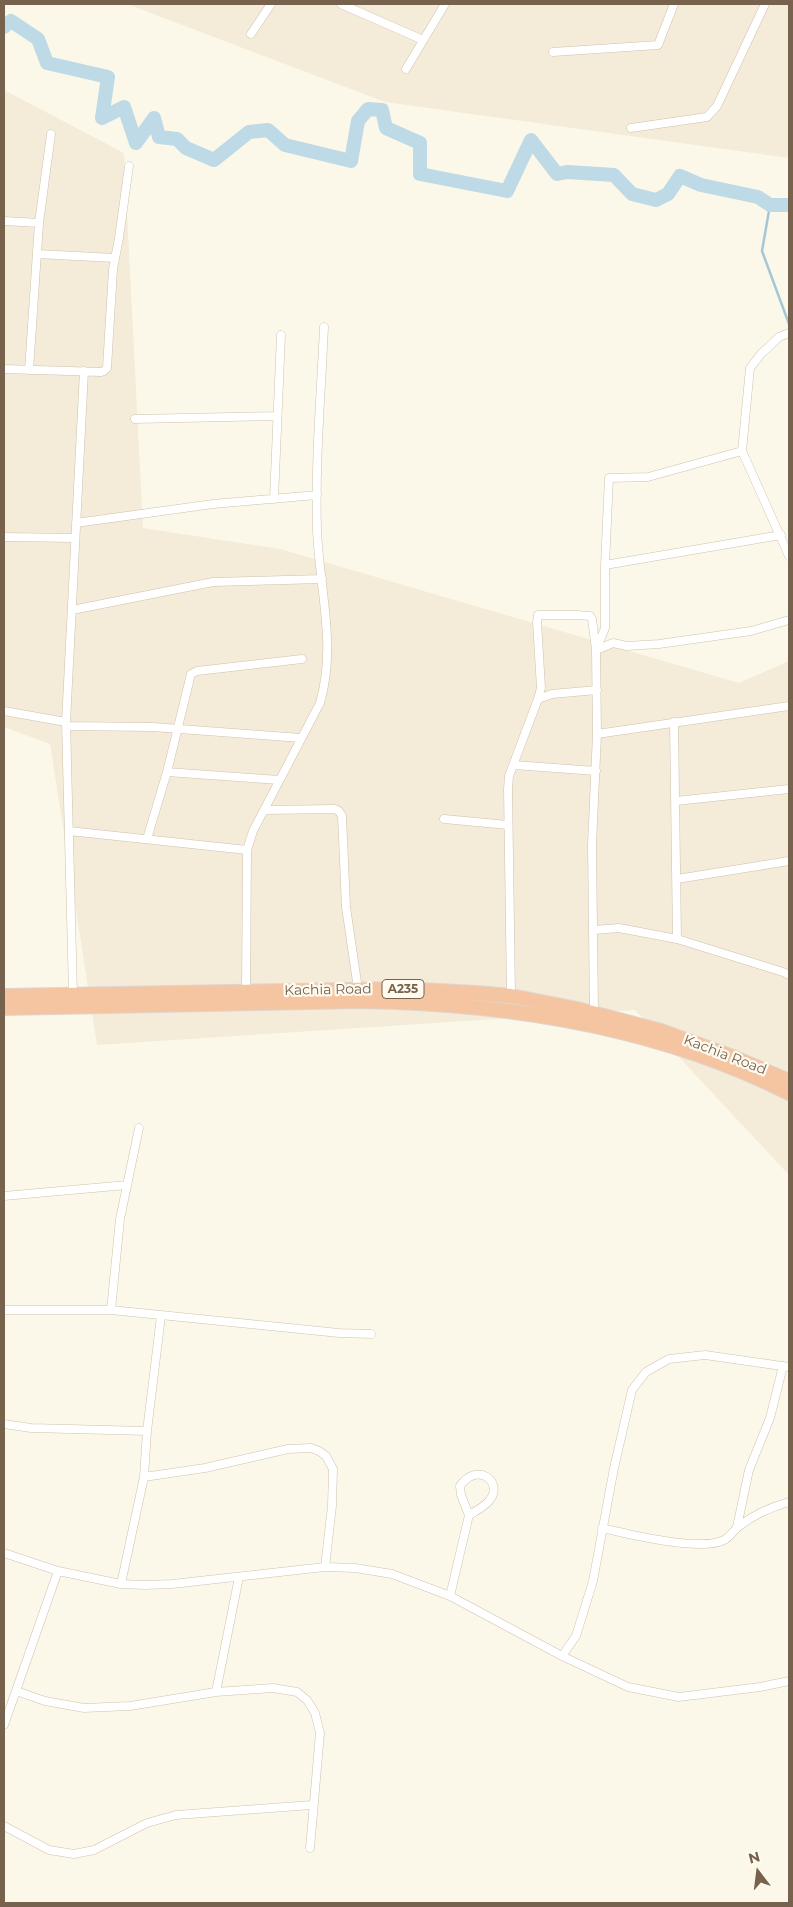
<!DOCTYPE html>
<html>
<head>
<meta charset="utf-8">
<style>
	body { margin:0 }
	#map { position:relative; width:793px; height:1907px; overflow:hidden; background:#fcf8e9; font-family:Montserrat,sans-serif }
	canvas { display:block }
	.frame { position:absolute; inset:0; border:5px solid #77624d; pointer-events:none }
	.north { position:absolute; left:733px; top:1847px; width:50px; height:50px; -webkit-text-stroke:4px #fffbf0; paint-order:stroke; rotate:345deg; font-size:14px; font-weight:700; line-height:20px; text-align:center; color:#77624d }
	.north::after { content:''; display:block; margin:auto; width:18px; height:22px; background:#77624d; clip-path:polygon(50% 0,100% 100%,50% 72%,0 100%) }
</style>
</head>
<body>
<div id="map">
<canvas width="793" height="1907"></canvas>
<div class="frame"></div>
<div class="north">N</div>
</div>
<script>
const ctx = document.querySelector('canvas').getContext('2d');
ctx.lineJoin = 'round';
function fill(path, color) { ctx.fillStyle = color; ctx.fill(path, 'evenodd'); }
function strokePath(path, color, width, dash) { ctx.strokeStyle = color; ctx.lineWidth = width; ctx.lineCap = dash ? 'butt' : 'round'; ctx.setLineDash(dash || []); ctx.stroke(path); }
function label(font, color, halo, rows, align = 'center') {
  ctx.font = font + ' Montserrat,sans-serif'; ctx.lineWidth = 4.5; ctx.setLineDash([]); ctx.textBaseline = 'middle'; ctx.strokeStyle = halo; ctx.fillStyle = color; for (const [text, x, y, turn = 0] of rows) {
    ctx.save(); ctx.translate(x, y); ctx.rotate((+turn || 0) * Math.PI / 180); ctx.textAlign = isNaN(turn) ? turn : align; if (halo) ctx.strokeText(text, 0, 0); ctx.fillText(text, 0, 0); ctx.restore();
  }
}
fill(new Path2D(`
	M 127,4 L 789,4 L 789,158 L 385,102 Z
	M 4,90 L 124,153 L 143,528 L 280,549 L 739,683 L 789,661 L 789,1175 L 635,1010 L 97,1045 L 50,744 L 4,727 Z`), '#f4ebd8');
strokePath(new Path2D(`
	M 770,205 L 762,251 L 789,324`), '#a4c7d8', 2.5);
strokePath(new Path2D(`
	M 4,27 L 11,21 L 38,39 L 47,63 L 108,77 L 102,118 L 124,107 L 136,143 L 154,118 L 159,137 L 177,139 L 186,148 L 214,160 L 249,132 L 268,130 L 285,145 L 351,161 L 358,121 L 368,109 L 382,110 L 386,128 L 420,143 L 420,174 L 507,191 L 531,140 L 557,174 L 567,172 L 614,175 L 632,194 L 656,200 L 668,194 L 680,176 L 701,185 L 758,197 L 770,205 L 789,205`), '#bddae6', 14);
const street = new Path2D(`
	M 341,4 L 423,40
	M 251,34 L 271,4
	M 553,52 L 658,45 L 674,4
	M 406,69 L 445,4
	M 631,128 L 707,117 L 717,106 L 765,4
	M 4,221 L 39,223
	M 37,254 L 115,258
	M 789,333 L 779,337 L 761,354 L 750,368 L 742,451 L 789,556
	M 4,369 L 101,372 L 104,371 L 107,368 L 113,269 L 119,238 L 129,166
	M 29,370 L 39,223 L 51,134
	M 135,419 L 277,416
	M 274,499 L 281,335
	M 76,523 L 213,504 L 317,495
	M 4,537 L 75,538
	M 605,565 L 781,535
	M 72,610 L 213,582 L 322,579
	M 538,699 L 541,688 L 537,622 L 538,615 L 577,615 L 590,616 L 592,619 L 596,650 L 613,643 L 627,646 L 659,644 L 751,631 L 789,620
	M 4,711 L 66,722
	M 674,722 L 677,939
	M 66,726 L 153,727 L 301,738
	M 597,734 L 789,706
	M 514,765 L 596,771
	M 167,772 L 279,780
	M 676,801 L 789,789
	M 264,810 L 334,809 L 339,811 L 342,816 L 346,907 L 358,989
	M 444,819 L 508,825
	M 69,831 L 247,850
	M 147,839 L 167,772 L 191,674 L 197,671 L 302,659
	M 677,879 L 789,861
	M 594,930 L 619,928 L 677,939 L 783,972 L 789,975
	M 246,991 L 247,850 L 253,831 L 320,703 C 337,645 319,588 317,529 C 315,462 321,394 324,327
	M 73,994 L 66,722 L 84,371
	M 511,996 L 508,789 L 509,776 L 538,699 L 552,694 L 597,690
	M 594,1013 L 592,845 L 597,734 L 596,650 L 605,628 L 605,565 L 609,478 L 648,477 L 742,451
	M 4,1196 L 127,1185
	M 4,1310 L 111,1310 L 339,1333 L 371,1334
	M 111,1310 L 120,1219 L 139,1128
	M 4,1424 L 31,1428 L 147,1431
	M 144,1477 L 205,1468 L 288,1449 L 311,1448 L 319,1451 L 326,1456 L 333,1469 L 332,1506 L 325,1567
	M 737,1527 L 749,1470 L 770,1418 L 783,1366
	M 602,1528 C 628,1534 701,1552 724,1540 C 730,1537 733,1531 738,1527 C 753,1515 771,1507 789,1502
	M 4,1553 L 58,1571 L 121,1584 L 145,1585 L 172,1584 L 325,1567 L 355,1568 L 392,1574 L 450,1596 L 562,1656 L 628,1687 L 679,1697 L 760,1687 L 789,1681
	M 121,1584 L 144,1477 L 147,1431 L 161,1316
	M 450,1596 L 469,1515 L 461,1495 L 460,1486 C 477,1461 505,1482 489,1501 C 484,1507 476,1511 469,1515
	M 562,1656 L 576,1636 L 593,1581 L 614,1468 L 632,1390 L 646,1372 L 669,1359 L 705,1355 L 789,1367
	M 16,1691 L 45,1701 L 84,1708 L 130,1706 L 216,1692 L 273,1688 L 297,1692 L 307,1700 L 315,1713 L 320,1733 L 310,1848
	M 216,1692 L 239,1577
	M 4,1725 L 58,1571
	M 4,1826 L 49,1850 L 74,1854 L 94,1850 L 147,1823 L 176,1815 L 312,1805`);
const highway = new Path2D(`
	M 4,996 L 401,989 L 476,993 L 511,996 L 577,1009 L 661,1031 L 733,1057 L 789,1081
	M 4,1008 L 360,1001 C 506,1003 658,1027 789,1093`);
strokePath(street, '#cec1af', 9);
strokePath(highway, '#dcd6d1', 16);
strokePath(street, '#fff', 8);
strokePath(highway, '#f5c5a2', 14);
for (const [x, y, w] of [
	[403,989,42]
]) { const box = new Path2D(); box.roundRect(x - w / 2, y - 9.5, w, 19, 4); ctx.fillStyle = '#fffbf0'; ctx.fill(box); strokePath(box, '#77624d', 1); }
label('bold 12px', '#77624d', null, [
	["A235",403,989]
]);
label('14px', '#77624d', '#fffbf0', [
	["Kachia Road",328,990,-1],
	["Kachia Road",725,1055,21]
]);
</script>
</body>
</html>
